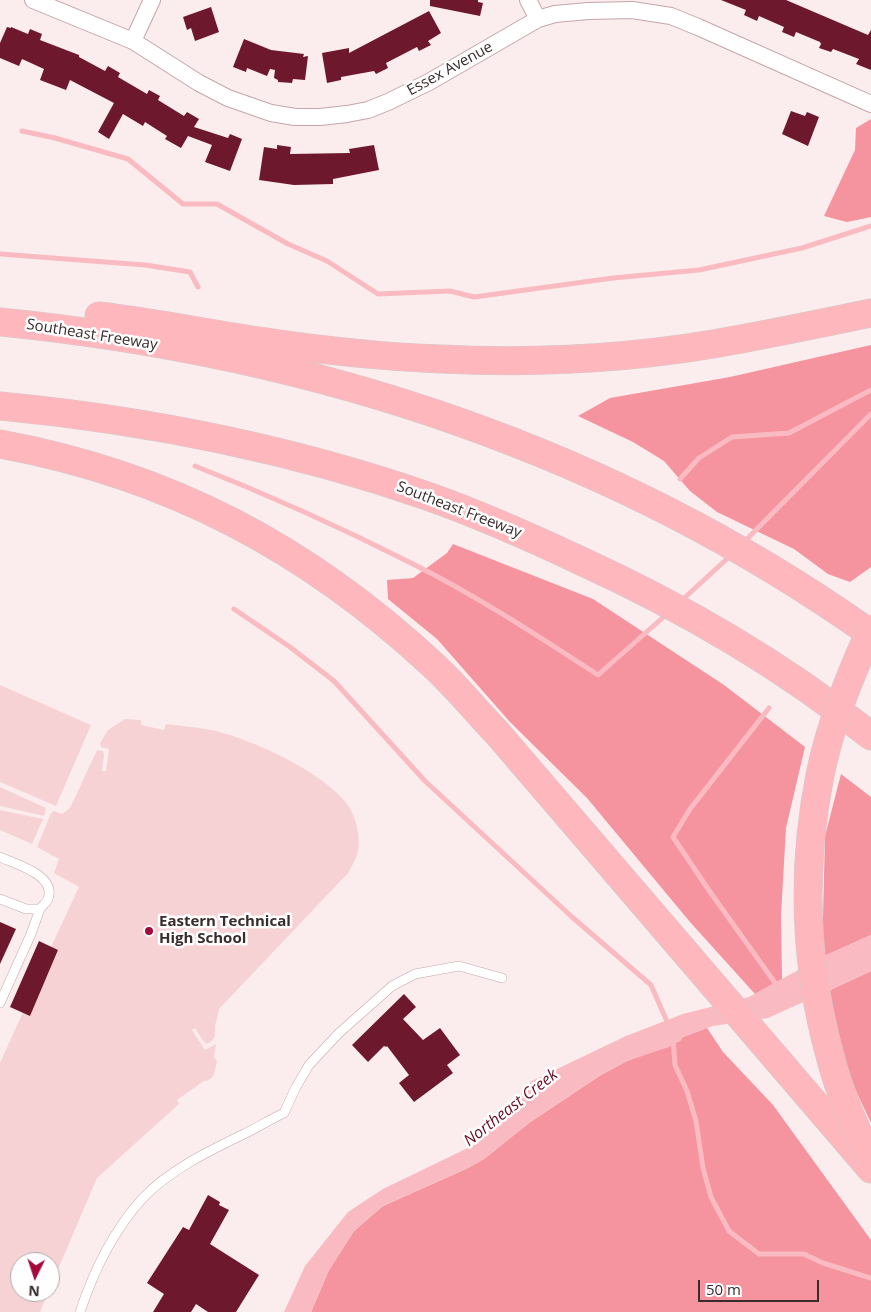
<!DOCTYPE html>
<html>
<head>
<meta charset="utf-8">
<style>
	body { margin:0 }
	#map { position:relative; width:871px; height:1312px; overflow:hidden; background:#fbedee; font-family:"Open Sans",sans-serif }
	canvas { display:block }
	.north { position:absolute; left:10px; top:1252px; width:50px; height:50px; box-sizing:border-box; background:#fefefe; border:1px solid #afaaaa; border-radius:50%; rotate:184deg; font-size:14px; font-weight:700; line-height:20px; text-align:center; color:#392c2d }
	.north::after { content:''; display:block; margin:auto; width:18px; height:22px; background:#a50a3d; clip-path:polygon(50% 0,100% 100%,50% 72%,0 100%) }
	.scale { position:absolute; left:698px; top:1280px; width:121px; height:22px; box-sizing:border-box; border:2px solid #392c2d; border-top:0; padding-left:6px; font-size:15px; line-height:18px; white-space:nowrap; color:#392c2d; -webkit-text-stroke:4px #fefefe; paint-order:stroke }
</style>
</head>
<body>
<div id="map">
<canvas width="871" height="1312"></canvas>
<div class="north">N</div>
<div class="scale">50 m</div>
</div>
<script>
const ctx = document.querySelector('canvas').getContext('2d');
ctx.lineJoin = 'round';
function fill(path, color) { ctx.fillStyle = color; ctx.fill(path, 'evenodd'); }
function strokePath(path, color, width, dash) { ctx.strokeStyle = color; ctx.lineWidth = width; ctx.lineCap = dash ? 'butt' : 'round'; ctx.setLineDash(dash || []); ctx.stroke(path); }
function label(font, color, halo, rows, align = 'center') {
  ctx.font = font + ' "Open Sans",sans-serif'; ctx.lineWidth = 5; ctx.setLineDash([]); ctx.textBaseline = 'middle'; ctx.strokeStyle = halo; ctx.fillStyle = color; for (const [text, x, y, turn = 0] of rows) {
    ctx.save(); ctx.translate(x, y); ctx.rotate((+turn || 0) * Math.PI / 180); ctx.textAlign = isNaN(turn) ? turn : align; if (halo) ctx.strokeText(text, 0, 0); ctx.fillText(text, 0, 0); ctx.restore();
  }
}
fill(new Path2D(`
	M 0,685 L 91,725 L 56,806 L 0,782 Z
	M 125,719 L 141,720 L 141,725 L 164,730 L 166,724 C 181,726 196,727 211,730 C 250,738 327,773 349,807 C 356,818 361,838 358,851 C 357,858 352,865 349,872 L 219,1009 C 218,1015 216,1021 215,1026 C 215,1036 216,1039 207,1044 L 203,1041 L 195,1028 L 192,1030 L 205,1050 L 216,1044 L 214,1057 L 217,1061 C 215,1069 215,1081 204,1081 L 177,1100 L 179,1104 L 97,1178 L 50,1288 L 50,1262 L 20,1262 L 20,1292 L 48,1292 L 40,1312 L 0,1312 L 0,1063 L 23,1012 L 30,1015 L 58,950 L 51,947 L 79,887 L 54,873 L 59,859 L 37,847 L 51,813 L 54,811 L 62,814 L 70,808 L 97,750 L 103,751 L 104,755 L 102,771 L 106,771 L 109,749 L 101,747 L 100,743 L 108,730 Z
	M 0,787 L 46,808 L 44,816 L 0,806 Z
	M 0,810 L 43,819 L 32,844 L 0,830 Z`), '#f7d2d5');
fill(new Path2D(`
	M 871,119 L 871,217 L 847,222 L 824,216 L 855,150 L 856,128 Z
	M 871,345 L 871,567 L 850,582 L 828,574 L 794,549 L 717,512 L 690,491 L 664,461 L 633,442 L 578,416 L 610,398 L 730,377 Z
	M 453,544 L 593,599 L 724,685 L 805,747 L 786,828 L 781,915 L 782,979 L 755,994 L 690,922 L 587,798 L 510,722 L 437,639 L 388,599 L 387,580 L 413,578 L 447,553 Z
	M 841,774 L 871,797 L 871,935 L 822,957 L 825,836 Z
	M 871,971 L 871,1123 L 839,1055 L 828,991 Z
	M 707,1028 L 723,1052 L 773,1105 L 871,1240 L 871,1312 L 311,1312 L 329,1270 L 354,1231 L 383,1206 L 466,1169 L 484,1159 L 529,1123 L 601,1075 L 627,1061 L 680,1041 L 683,1037 Z`), '#f5939f');
fill(new Path2D(`
	M 871,935 L 871,971 L 861,976 L 768,1018 L 713,1026 L 683,1037 L 680,1041 L 669,1047 L 627,1061 L 601,1075 L 529,1123 L 484,1159 L 466,1169 L 383,1206 L 354,1231 L 329,1270 L 311,1312 L 284,1312 L 305,1266 L 348,1212 L 383,1189 L 478,1143 L 532,1081 L 626,1036 L 683,1014 L 749,997 L 822,957 Z`), '#f9bbc1');
strokePath(new Path2D(`
	M 22,131 L 55,138 L 128,159 L 183,204 L 217,204 L 288,244 L 327,261 L 378,294 L 450,291 L 474,297 L 613,278 L 699,270 L 802,248 L 871,226
	M 0,254 L 145,265 L 190,272 L 198,287
	M 195,466 C 269,495 342,528 413,564 C 477,596 538,636 598,675 L 668,613
	M 680,479 L 699,458 L 732,437 L 789,433 L 871,390
	M 743,543 L 871,414
	M 681,601 L 730,556
	M 234,609 L 290,647 L 334,681 L 425,781 L 572,917 L 651,985 L 669,1026
	M 769,708 L 690,809 L 673,837 L 708,889 L 778,987
	M 673,1038 L 675,1065 L 687,1091 L 696,1121 L 703,1168 L 711,1197 L 729,1231 L 759,1254 L 804,1254 L 823,1263 L 871,1278`), '#f9bbc1', 5);
fill(new Path2D(`
	M 430,0 L 478,0 L 478,2 L 483,3 L 480,16 L 430,6 Z
	M 721,0 L 786,0 L 868,35 L 871,30 L 871,70 L 856,64 L 859,59 L 833,49 L 831,52 L 819,48 L 821,44 L 820,42 L 796,32 L 794,37 L 782,32 L 784,27 L 759,16 L 757,21 L 744,15 L 746,10 Z
	M 211,7 L 219,32 L 195,41 L 191,28 L 187,30 L 183,17 Z
	M 429,11 L 441,33 L 428,41 L 431,45 L 419,51 L 417,47 L 386,63 L 388,68 L 376,74 L 374,71 L 341,77 L 341,80 L 327,83 L 322,53 L 349,48 L 349,53 Z
	M 7,27 L 11,28 L 11,27 L 28,34 L 30,29 L 42,34 L 40,40 L 79,55 L 79,57 L 105,71 L 108,66 L 120,73 L 118,77 L 147,94 L 149,90 L 160,96 L 158,100 L 184,116 L 187,112 L 199,119 L 194,127 L 228,138 L 230,134 L 242,139 L 230,171 L 205,162 L 212,145 L 188,136 L 181,148 L 165,139 L 167,136 L 145,122 L 143,126 L 123,114 L 109,139 L 98,132 L 114,103 L 70,80 L 66,90 L 40,80 L 44,69 L 22,59 L 19,66 L 0,58 L 0,43 Z
	M 244,39 L 271,50 L 304,54 L 303,57 L 308,56 L 305,80 L 293,79 L 292,83 L 278,82 L 278,80 L 274,78 L 275,70 L 270,69 L 267,76 L 247,68 L 246,72 L 233,67 Z
	M 791,111 L 805,116 L 807,112 L 819,117 L 808,146 L 782,134 Z
	M 277,145 L 291,147 L 290,154 L 350,153 L 349,149 L 374,145 L 379,170 L 333,179 L 333,184 L 294,185 L 259,180 L 264,147 L 277,149 Z
	M 0,922 L 16,929 L 0,964 Z
	M 39,941 L 58,950 L 30,1016 L 10,1007 Z
	M 404,994 L 416,1007 L 403,1019 L 423,1040 L 440,1028 L 460,1055 L 447,1065 L 453,1073 L 414,1102 L 399,1083 L 409,1075 L 387,1046 L 386,1047 L 384,1046 L 368,1062 L 352,1045 Z
	M 208,1195 L 220,1202 L 219,1205 L 229,1210 L 210,1244 L 259,1275 L 236,1312 L 208,1312 L 196,1304 L 191,1312 L 153,1312 L 164,1294 L 147,1283 L 183,1227 L 189,1230 Z`), '#6d182c');
const lane = new Path2D(`
	M 0,857 C 15,864 57,875 48,899 C 47,902 42,906 40,909 L 26,909 L 0,899
	M 0,1003 L 31,934 L 40,909
	M 80,1312 C 93,1273 114,1230 142,1199 C 169,1170 209,1151 244,1134 C 258,1127 271,1119 284,1113 L 296,1087 L 309,1065 L 339,1033 L 392,986 L 415,974 L 459,966 L 502,978`);
const street = new Path2D(`
	M 33,0 L 133,41 L 199,83 L 228,98 L 271,113 L 295,117 L 320,117 L 347,114 L 368,110 L 388,102 L 429,82 L 538,19 L 555,14 L 588,11 L 632,10 L 671,16 L 698,27 L 871,104
	M 528,0 L 538,19
	M 133,41 L 152,0`);
const highway = new Path2D(`
	M 99,316 C 158,323 215,335 273,343 C 329,351 385,357 441,359 C 541,364 642,358 741,339 C 784,331 828,322 871,313
	M 0,322 C 314,353 613,451 871,634
	M 0,406 C 146,420 292,449 430,497 C 481,515 530,537 579,560 C 682,607 782,665 871,736
	M 0,444 C 169,475 307,548 433,665 C 456,686 476,711 498,734 L 871,1169`);
strokePath(lane, '#c6a5a8', 10);
strokePath(street, '#c6a5a8', 18);
strokePath(highway, '#cfcccd', 29);
strokePath(lane, '#fff', 9);
strokePath(street, '#fff', 16);
strokePath(highway, '#ffb7be', 28);
const highwayBridge = new Path2D(`
	M 871,629 C 850,676 830,725 820,775 C 801,871 804,962 830,1056 C 839,1092 855,1127 871,1161`);
strokePath(highwayBridge, '#cfcccd', 29, []);
strokePath(highwayBridge, '#ffb7be', 28);
for (const [x, y, r, color] of [
	[149,931,5,"#a50a3d"]
]) { const dot = new Path2D(); dot.arc(x, y, r, 0, 2 * Math.PI); ctx.fillStyle = color; ctx.fill(dot); strokePath(dot, '#fefefe', 2); }
label('15px', '#392c2d', '#fefefe', [
	["Essex Avenue",450,69,-29],
	["Southeast Freeway",92,335,9],
	["Southeast Freeway",459,510,21]
]);
label('bold 15px', '#392c2d', '#fefefe', [
	["Eastern Technical",159,922],
	["High School",159,939]
], 'left');
label('italic 16px', '#660f26', '#fefefe', [
	["Northeast Creek",511,1108,-38]
]);
</script>
</body>
</html>
